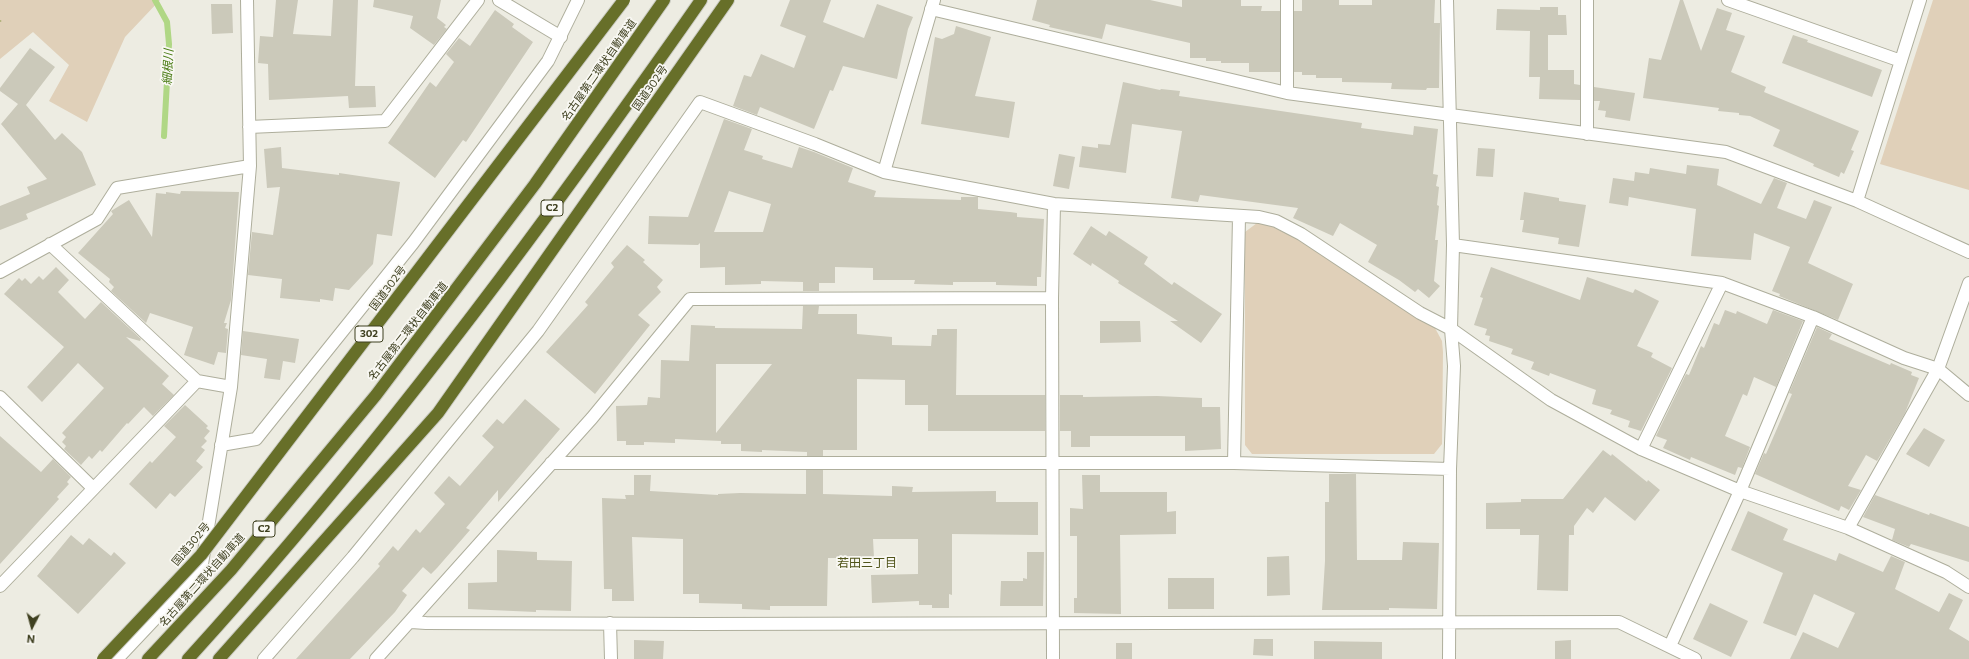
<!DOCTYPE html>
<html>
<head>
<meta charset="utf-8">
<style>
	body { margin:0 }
	#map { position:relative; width:1969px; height:659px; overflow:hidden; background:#edece2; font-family:Commissioner,sans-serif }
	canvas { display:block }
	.north { position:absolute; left:12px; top:607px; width:40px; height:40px; -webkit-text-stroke:3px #f9f8f3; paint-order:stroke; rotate:186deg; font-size:11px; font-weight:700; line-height:16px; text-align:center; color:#3f4020 }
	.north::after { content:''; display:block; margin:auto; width:14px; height:18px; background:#3f4020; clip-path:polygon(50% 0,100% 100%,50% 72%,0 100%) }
</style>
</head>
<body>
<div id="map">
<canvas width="1969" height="659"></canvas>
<div class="north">N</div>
</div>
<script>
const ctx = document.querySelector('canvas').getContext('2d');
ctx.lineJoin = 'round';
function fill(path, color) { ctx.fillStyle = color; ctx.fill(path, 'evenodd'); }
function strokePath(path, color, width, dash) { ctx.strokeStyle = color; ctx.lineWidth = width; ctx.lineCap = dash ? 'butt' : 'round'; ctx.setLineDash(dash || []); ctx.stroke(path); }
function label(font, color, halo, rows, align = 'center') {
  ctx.font = font + ' Commissioner,"Noto Sans JP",sans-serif'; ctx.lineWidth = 3.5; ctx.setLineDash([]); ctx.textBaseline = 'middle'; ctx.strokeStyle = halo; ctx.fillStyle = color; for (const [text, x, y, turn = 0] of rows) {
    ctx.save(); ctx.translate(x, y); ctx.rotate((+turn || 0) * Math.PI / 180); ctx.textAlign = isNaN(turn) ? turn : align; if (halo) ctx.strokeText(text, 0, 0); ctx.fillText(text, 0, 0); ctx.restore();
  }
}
fill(new Path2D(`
	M 0,0 L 160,0 L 125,37 L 87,122 L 49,101 L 69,65 L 33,32 L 0,59 Z
	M 1933,0 L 1969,0 L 1969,190 L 1880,164 Z
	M 1257,223 L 1269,225 L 1308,244 L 1435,328 L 1442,341 L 1443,352 L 1442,444 L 1434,454 L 1252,454 L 1245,445 L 1245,232 Z`), '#e0d0b9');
strokePath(new Path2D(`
	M 155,0 L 167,22 L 169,44 L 164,136`), '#b0d785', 6);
fill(new Path2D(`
	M 276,0 L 298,0 L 293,34 L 331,36 L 333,0 L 358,0 L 355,86 L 375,86 L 376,107 L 349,108 L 348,96 L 269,100 L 268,64 L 258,63 L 260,36 L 273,37 Z
	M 374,0 L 441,0 L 437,18 L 446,25 L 444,27 L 447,29 L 434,45 L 410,28 L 413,16 L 373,7 Z
	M 790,0 L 831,0 L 823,22 L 864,38 L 877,4 L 913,17 L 908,29 L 897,79 L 843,66 L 833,91 L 830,90 L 814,129 L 760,107 L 757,115 L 733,106 L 744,75 L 751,77 L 761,54 L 794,68 L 806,36 L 780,26 Z
	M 1037,0 L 1150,0 L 1182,7 L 1182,0 L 1241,0 L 1241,6 L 1262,6 L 1261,11 L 1280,11 L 1280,72 L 1249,72 L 1249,63 L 1221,63 L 1221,61 L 1206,61 L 1206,58 L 1190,58 L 1190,43 L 1106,24 L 1102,39 L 1049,27 L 1050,25 L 1032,20 Z
	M 1302,0 L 1339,0 L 1339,5 L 1372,5 L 1372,0 L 1435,0 L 1434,23 L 1440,23 L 1439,88 L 1427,88 L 1426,90 L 1391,89 L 1392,83 L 1342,82 L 1342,78 L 1316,78 L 1316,75 L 1302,75 L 1302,72 L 1294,72 L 1294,11 L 1302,11 Z
	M 1680,0 L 1683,0 L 1701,51 L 1717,8 L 1732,13 L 1726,30 L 1745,36 L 1731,72 L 1766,87 L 1764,92 L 1859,131 L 1851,150 L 1854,151 L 1844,174 L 1841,172 L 1839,177 L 1813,166 L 1814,164 L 1773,146 L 1780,130 L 1750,116 L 1739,115 L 1739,113 L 1718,111 L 1719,108 L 1643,98 L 1649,58 L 1661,60 Z
	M 211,4 L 232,4 L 233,33 L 212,34 Z
	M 1540,7 L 1558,7 L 1558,15 L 1566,15 L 1567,35 L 1548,35 L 1548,70 L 1574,70 L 1574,84 L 1580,85 L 1580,100 L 1539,99 L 1540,77 L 1529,77 L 1530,31 L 1496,30 L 1497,9 L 1540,10 Z
	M 495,10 L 514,24 L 512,27 L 533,42 L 466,142 L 463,140 L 435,178 L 388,143 L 430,82 L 436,87 L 454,62 L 446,54 L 459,38 L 470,46 Z
	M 956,26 L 991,37 L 975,96 L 1015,102 L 1009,138 L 921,124 L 935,37 L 942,39 L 954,34 Z
	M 1793,35 L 1808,40 L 1807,42 L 1882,70 L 1872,97 L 1782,63 Z
	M 30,48 L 55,67 L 26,105 L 55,140 L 62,133 L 82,152 L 96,185 L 26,214 L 28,219 L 0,230 L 0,206 L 30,194 L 27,187 L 47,179 L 1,124 L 18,104 L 0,91 L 0,88 Z
	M 1123,82 L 1160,90 L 1161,89 L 1180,91 L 1179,96 L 1362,123 L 1361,128 L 1413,135 L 1414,126 L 1438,129 L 1433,174 L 1438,175 L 1436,186 L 1439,187 L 1437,205 L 1439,206 L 1435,240 L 1438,240 L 1434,281 L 1440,286 L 1429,298 L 1418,289 L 1415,292 L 1399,280 L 1368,262 L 1377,245 L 1340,223 L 1333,236 L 1293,218 L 1298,208 L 1200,195 L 1198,202 L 1171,198 L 1182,131 L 1132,124 L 1126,173 L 1079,167 L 1082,146 L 1098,148 L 1098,144 L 1110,145 Z
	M 1594,87 L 1635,93 L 1630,121 L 1605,117 L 1606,111 L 1598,110 L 1600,101 L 1594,101 Z
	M 724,119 L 752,129 L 744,150 L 763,156 L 762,159 L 792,168 L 799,147 L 814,152 L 853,168 L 848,182 L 876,191 L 874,197 L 961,200 L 961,197 L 978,197 L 978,209 L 1010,212 L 1017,213 L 1017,217 L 1044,219 L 1041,277 L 1037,277 L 1037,286 L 996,285 L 996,282 L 953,282 L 953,285 L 914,284 L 915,280 L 873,280 L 873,268 L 835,267 L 835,283 L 819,283 L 819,291 L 803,291 L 803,282 L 761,281 L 761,284 L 725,285 L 725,267 L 700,268 L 700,243 L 698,245 L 648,244 L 649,216 L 688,217 ZM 729,191 L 771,204 L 763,232 L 714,232 Z
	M 281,147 L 282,168 L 339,175 L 339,173 L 400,182 L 392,236 L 377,234 L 373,264 L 349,290 L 335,288 L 333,301 L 320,299 L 320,302 L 280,298 L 282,279 L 248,275 L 252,232 L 273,235 L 280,187 L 267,188 L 264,149 Z
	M 1478,148 L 1495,149 L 1493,177 L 1476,176 Z
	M 1059,154 L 1075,157 L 1069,189 L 1053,186 Z
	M 1687,165 L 1719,169 L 1717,185 L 1761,204 L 1774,178 L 1787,183 L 1777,208 L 1806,219 L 1814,200 L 1832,207 L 1808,263 L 1853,284 L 1838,320 L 1779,296 L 1780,294 L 1772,291 L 1790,247 L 1754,233 L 1751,260 L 1691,256 L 1696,209 L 1629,197 L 1628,206 L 1609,203 L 1613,178 L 1634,181 L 1635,172 L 1649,174 L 1650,168 L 1686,174 Z
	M 181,191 L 239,192 L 231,300 L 224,323 L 227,323 L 225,328 L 228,329 L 226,353 L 218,352 L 214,365 L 184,355 L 193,327 L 150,313 L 146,323 L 111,291 L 114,287 L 109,282 L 110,279 L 78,253 L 113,214 L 111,211 L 129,200 L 152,237 L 156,193 L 166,194 L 166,192 L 180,194 Z
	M 1524,192 L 1559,198 L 1559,201 L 1586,205 L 1579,247 L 1558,244 L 1559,238 L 1522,232 L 1524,220 L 1520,220 Z
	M 1091,226 L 1106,236 L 1109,231 L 1148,257 L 1144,264 L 1172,285 L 1174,282 L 1222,314 L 1201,343 L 1170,321 L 1178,321 L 1118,283 L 1119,281 L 1092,263 L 1091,266 L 1073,254 Z
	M 627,245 L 645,260 L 643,262 L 663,280 L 657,287 L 661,292 L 638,315 L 650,325 L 595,394 L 546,352 L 588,305 L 585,302 L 614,267 L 611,263 Z
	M 56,267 L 69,280 L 58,292 L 85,319 L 101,302 L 141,339 L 140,341 L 126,337 L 169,376 L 162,384 L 174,395 L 153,416 L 144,407 L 128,424 L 127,423 L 102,452 L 100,450 L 92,459 L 89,456 L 81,465 L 64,449 L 66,446 L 62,442 L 66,437 L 62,433 L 104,388 L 78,363 L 42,402 L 27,387 L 64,347 L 4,294 L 19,278 L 22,281 L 25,278 L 31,284 L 39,276 L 43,280 Z
	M 1491,267 L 1580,300 L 1587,277 L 1633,293 L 1635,289 L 1659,301 L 1637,346 L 1653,353 L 1651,357 L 1672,368 L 1641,431 L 1628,427 L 1630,421 L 1610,414 L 1612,410 L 1592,404 L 1596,390 L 1550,373 L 1549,376 L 1531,369 L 1534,362 L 1511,354 L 1513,349 L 1489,341 L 1490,336 L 1485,335 L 1487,329 L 1474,325 L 1483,298 L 1480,297 Z
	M 803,306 L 819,306 L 818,314 L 857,314 L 857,334 L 892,337 L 892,345 L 931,346 L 932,335 L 937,335 L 937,329 L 957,329 L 956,395 L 1045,395 L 1045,431 L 928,431 L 928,405 L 905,405 L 905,380 L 857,379 L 857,450 L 823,450 L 823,456 L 807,456 L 807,452 L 762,450 L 762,452 L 741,451 L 741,444 L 721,444 L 721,441 L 675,439 L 675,443 L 644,442 L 644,445 L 626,445 L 626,441 L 617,441 L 616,406 L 647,405 L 648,397 L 660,398 L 661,360 L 689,361 L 691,325 L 715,326 L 715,328 L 802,329 ZM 716,364 L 772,364 L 716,433 Z
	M 1725,310 L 1736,314 L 1737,311 L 1767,324 L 1773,310 L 1803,321 L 1776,387 L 1754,377 L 1747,396 L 1743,394 L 1725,436 L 1750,447 L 1742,468 L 1738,467 L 1735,475 L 1691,457 L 1690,460 L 1663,448 L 1667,440 L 1656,436 L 1686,374 L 1689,375 L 1701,346 L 1704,348 L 1714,323 L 1719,325 Z
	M 1100,321 L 1140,321 L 1141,342 L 1100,343 Z
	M 1817,327 L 1832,334 L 1829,339 L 1890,365 L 1891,363 L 1912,372 L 1911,375 L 1919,378 L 1905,413 L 1877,461 L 1866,455 L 1848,486 L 1861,490 L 1849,510 L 1841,506 L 1839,511 L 1755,474 L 1764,453 L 1766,454 L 1792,394 L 1789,393 Z
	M 243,331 L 299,339 L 295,363 L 283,361 L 280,380 L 264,378 L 267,359 L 241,355 Z
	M 1060,395 L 1083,395 L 1083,397 L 1157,396 L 1202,398 L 1202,407 L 1220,407 L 1221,449 L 1185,451 L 1185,436 L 1090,436 L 1090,447 L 1071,447 L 1071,431 L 1060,431 Z
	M 525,399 L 560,429 L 498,502 L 498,490 L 466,528 L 470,530 L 437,568 L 431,574 L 423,567 L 402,591 L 407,595 L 395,612 L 350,659 L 296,659 L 380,566 L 378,564 L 393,546 L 398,551 L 416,529 L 420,533 L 445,504 L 434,493 L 449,476 L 460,486 L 494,447 L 482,436 L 497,419 L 503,424 Z
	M 185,405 L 208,426 L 206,428 L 210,431 L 204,438 L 207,441 L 201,447 L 205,450 L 196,461 L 203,467 L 175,497 L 170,493 L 156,509 L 129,484 L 150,461 L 152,463 L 176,437 L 164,426 Z
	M 1924,428 L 1945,440 L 1929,467 L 1906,454 Z
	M 0,436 L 41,472 L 53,459 L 71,477 L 67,482 L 69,484 L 57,497 L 59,499 L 0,564 Z
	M 1603,450 L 1611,456 L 1612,454 L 1647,482 L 1648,480 L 1660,490 L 1635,521 L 1605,497 L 1593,513 L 1587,508 L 1574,526 L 1574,535 L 1569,535 L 1568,591 L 1537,590 L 1539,535 L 1520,535 L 1520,529 L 1486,529 L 1486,503 L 1521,502 L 1521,499 L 1563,499 Z
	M 806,470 L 823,470 L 823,494 L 892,496 L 892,486 L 913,487 L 912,492 L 996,491 L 996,502 L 1038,502 L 1038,535 L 952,534 L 952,595 L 949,594 L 949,608 L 932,608 L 932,605 L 919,605 L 919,601 L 872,603 L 871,575 L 918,574 L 918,539 L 873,539 L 874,558 L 828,558 L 827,606 L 770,606 L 770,610 L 742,609 L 742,604 L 699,603 L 699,594 L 683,594 L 683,539 L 632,537 L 634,601 L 612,601 L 612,589 L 604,589 L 602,498 L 626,499 L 625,495 L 634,495 L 634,475 L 651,475 L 650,491 L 718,495 L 718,494 L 740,493 L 806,494 Z
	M 1329,474 L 1356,474 L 1357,560 L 1402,560 L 1403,542 L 1439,543 L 1437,609 L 1389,608 L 1389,610 L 1322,610 L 1325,561 L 1325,502 L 1329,502 Z
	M 1082,475 L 1100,475 L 1100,492 L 1167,492 L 1167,512 L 1176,511 L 1176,534 L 1120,535 L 1121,614 L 1074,613 L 1074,598 L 1077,598 L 1077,536 L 1070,536 L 1070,508 L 1083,509 Z
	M 1875,495 L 1929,515 L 1930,513 L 1969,527 L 1969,562 L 1911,544 L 1909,547 L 1892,540 L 1895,529 L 1863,517 Z
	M 1748,511 L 1788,529 L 1783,540 L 1836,561 L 1839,553 L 1883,572 L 1891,556 L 1905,562 L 1895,589 L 1939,612 L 1949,593 L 1963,600 L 1949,629 L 1969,641 L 1969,659 L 1790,659 L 1803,632 L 1838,648 L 1855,613 L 1814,594 L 1796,636 L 1763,623 L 1783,573 L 1731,550 Z
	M 71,535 L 83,545 L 89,538 L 111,556 L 114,552 L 126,563 L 78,614 L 37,576 Z
	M 497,550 L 537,552 L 537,560 L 572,561 L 571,611 L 536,610 L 536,612 L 468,609 L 468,583 L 497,582 Z
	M 1027,552 L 1044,552 L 1043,606 L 1000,606 L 1001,581 L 1023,581 L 1023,578 L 1027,579 Z
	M 1289,556 L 1290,595 L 1267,596 L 1267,557 Z
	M 1168,578 L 1214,578 L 1214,609 L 1168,609 Z
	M 1710,603 L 1748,621 L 1731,657 L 1693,639 Z
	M 1254,639 L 1273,639 L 1273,656 L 1253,655 Z
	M 634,640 L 664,641 L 663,659 L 634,659 Z
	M 1571,640 L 1571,659 L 1555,659 L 1555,641 Z
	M 1314,641 L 1382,642 L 1382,659 L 1314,659 Z
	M 1116,643 L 1132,643 L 1132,659 L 1116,659 Z`), '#cbc9ba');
const minor = new Path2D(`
	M 499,0 L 561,37
	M 1447,0 L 1453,245 L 1451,329 L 1454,366 L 1450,469 L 1449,659
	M 1728,0 L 1901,61
	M 931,9 L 1287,93 L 1726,152 L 1857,201 L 1969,252
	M 1287,93 L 1287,0
	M 249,127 L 385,121 L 478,0
	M 1587,134 L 1587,0
	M 884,172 L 934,0
	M 1857,201 L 1920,0
	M 50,244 L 197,381 L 231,387
	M 1453,245 L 1722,283 L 1813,317 L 1904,358 L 1938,369 L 1969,395
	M 0,272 L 97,219 L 117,188 L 250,166
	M 0,397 L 93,488
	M 221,445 L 256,439 L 413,243 L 548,61 L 578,0
	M 1641,449 L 1722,283
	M 551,463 L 1234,463 L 1450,469
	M 1234,463 L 1239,217
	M 1848,528 L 1938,369 L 1969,283
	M 0,586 L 197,381
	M 411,622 L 426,623 L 702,624 L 1619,622 L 1695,659
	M 610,623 L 611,659
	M 1670,646 L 1740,491 L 1813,317
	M 117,659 L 201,570 L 231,387 L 250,166 L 247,0
	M 264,659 L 353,557 L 538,331 L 700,102 L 815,144 L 884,172 L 1054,204 L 1259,217 L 1276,221 L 1301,234 L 1420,313 L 1451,329 L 1551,400 L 1641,449 L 1740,491 L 1848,528 L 1946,572 L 1969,587
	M 376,659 L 592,418 L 690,299 L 1052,298
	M 1053,659 L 1052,298 L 1054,204`);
const highway = new Path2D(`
	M 148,659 L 231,570 L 376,395 L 535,184 L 664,0
	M 188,659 C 338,494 476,316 606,134 C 638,89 670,45 701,0
	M 219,659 L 438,413 L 728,0`);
strokePath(minor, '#aeae9c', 14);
strokePath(highway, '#c9cac1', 14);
strokePath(new Path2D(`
	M 0,20 L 0,24`), '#b4b47f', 2.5, [2, 3]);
strokePath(minor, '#fff', 12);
strokePath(highway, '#676f29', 12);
const highwayBridge = new Path2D(`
	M 103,659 L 201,555 L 624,0`);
strokePath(highwayBridge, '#c9cac1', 14, []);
strokePath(highwayBridge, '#676f29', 12);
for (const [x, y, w] of [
	[552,208,22],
	[369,334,28],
	[264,529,22]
]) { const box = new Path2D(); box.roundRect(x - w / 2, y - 8, w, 16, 3); ctx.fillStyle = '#f9f8f3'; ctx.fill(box); strokePath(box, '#3f4020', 1); }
label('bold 10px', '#3f4020', null, [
	["C2",552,208],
	["302",369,334],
	["C2",264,529]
]);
label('11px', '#3f4020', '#f9f8f3', [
	["名古屋第二環状自動車道",599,70,-55],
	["国道302号",650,88,-55],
	["国道302号",388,288,-53],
	["名古屋第二環状自動車道",408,331,-52],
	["国道302号",191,544,-50],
	["名古屋第二環状自動車道",202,580,-48]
]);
label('italic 12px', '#4a7c15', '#f9f8f3', [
	["細根川",168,67,-87]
]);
label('12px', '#50541a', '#f9f8f3', [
	["若田三丁目",867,563]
]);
</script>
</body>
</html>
